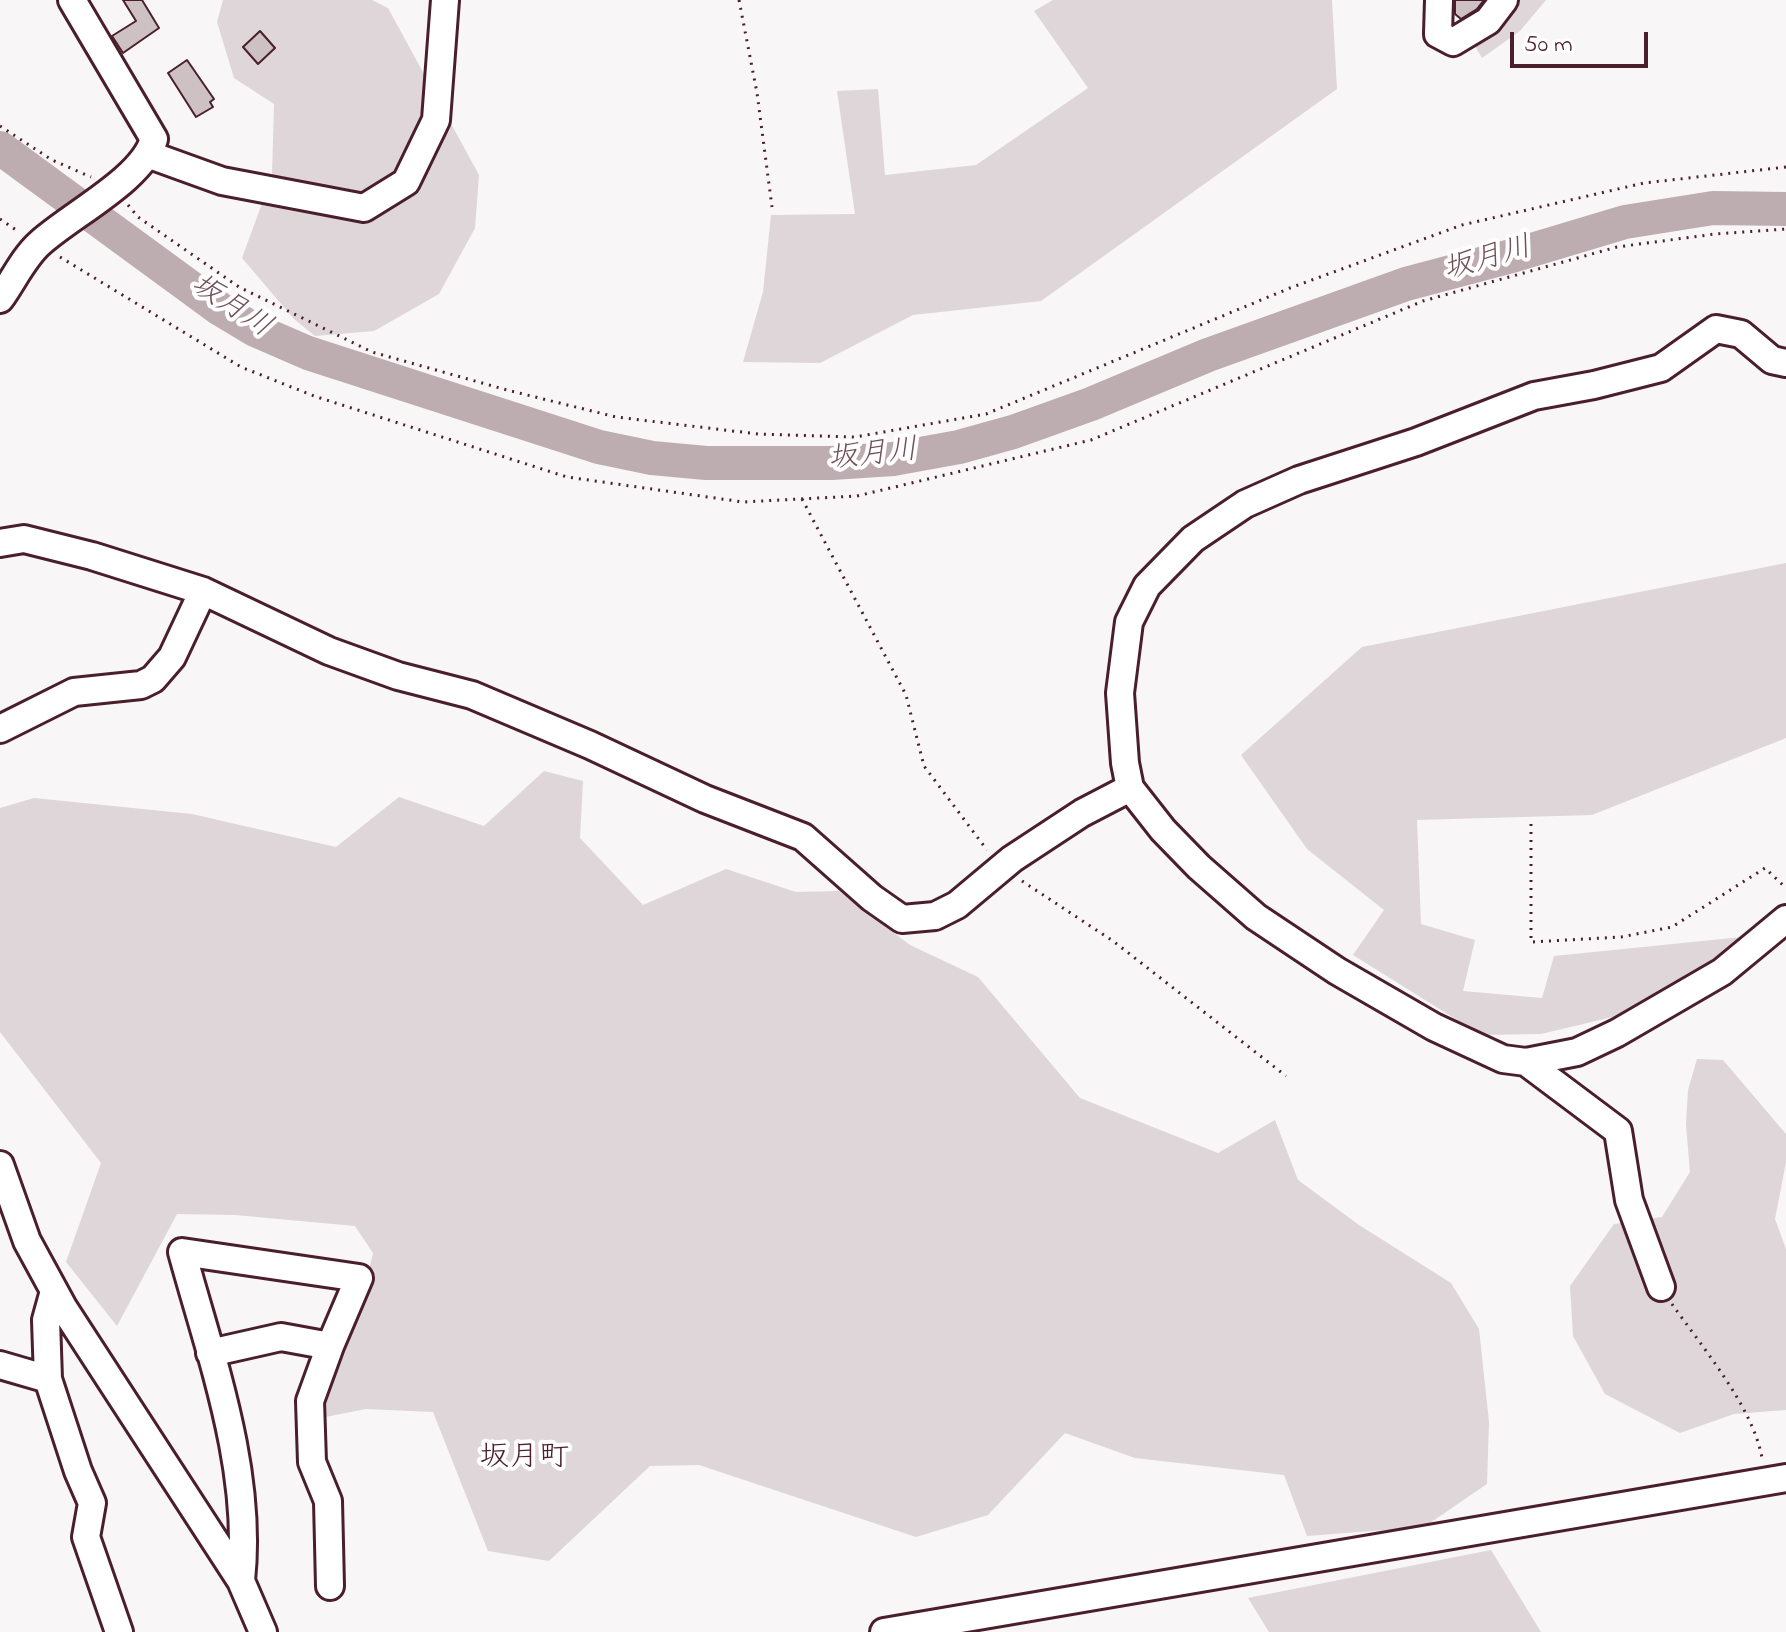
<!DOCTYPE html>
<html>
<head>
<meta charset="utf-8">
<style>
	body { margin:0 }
	#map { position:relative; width:1786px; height:1632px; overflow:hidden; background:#f8f6f7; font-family:"Indie Flower",sans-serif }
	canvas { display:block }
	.scale { position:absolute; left:1510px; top:32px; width:138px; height:36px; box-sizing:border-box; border:4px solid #4a1f2b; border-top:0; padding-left:10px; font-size:24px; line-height:28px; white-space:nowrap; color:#4a1f2b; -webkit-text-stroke:6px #fff; paint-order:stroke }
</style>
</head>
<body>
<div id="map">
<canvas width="1786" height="1632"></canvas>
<div class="scale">50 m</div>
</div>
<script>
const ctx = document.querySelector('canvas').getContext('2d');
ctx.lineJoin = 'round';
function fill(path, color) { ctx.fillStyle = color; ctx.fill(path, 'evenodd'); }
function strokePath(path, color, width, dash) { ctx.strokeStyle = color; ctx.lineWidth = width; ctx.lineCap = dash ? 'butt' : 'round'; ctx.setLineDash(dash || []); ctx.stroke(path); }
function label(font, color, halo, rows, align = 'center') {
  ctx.font = font + ' "Indie Flower","Klee One",sans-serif'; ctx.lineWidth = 8; ctx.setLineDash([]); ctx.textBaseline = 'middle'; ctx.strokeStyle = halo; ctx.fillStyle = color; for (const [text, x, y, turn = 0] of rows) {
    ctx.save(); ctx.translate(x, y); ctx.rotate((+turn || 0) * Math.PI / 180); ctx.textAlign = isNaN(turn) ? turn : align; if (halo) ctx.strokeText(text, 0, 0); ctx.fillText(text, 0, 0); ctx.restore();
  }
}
fill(new Path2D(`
	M 223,0 L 372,0 L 388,8 L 479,175 L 475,228 L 439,294 L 374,331 L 315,336 L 294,319 L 242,258 L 272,176 L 274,104 L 234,78 L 217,22 Z
	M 1053,0 L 1332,0 L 1337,89 L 1041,301 L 913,315 L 820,363 L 743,362 L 763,292 L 771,215 L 855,214 L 837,91 L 878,89 L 885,175 L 976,165 L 1088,88 L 1034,11 Z
	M 1510,0 L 1546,0 L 1520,31 L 1482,58 L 1470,37 Z
	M 1786,563 L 1786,738 L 1592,815 L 1417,820 L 1421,924 L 1475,940 L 1463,991 L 1542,998 L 1554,956 L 1752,936 L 1625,1014 L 1541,1034 L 1481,1035 L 1353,955 L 1384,910 L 1307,849 L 1241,755 L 1362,647 Z
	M 544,771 L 583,781 L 580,838 L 643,905 L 726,869 L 796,892 L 839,891 L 910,945 L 978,977 L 1080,1098 L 1218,1153 L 1275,1120 L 1298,1180 L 1359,1225 L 1451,1283 L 1479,1329 L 1489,1422 L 1487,1484 L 1424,1527 L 1307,1536 L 1284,1475 L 1135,1458 L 1065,1433 L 988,1515 L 916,1537 L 699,1465 L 650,1466 L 549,1561 L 488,1551 L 433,1412 L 366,1409 L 320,1418 L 341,1318 L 360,1308 L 373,1253 L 355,1226 L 235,1215 L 177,1214 L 117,1326 L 66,1262 L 101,1163 L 0,1032 L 0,808 L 34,798 L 192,814 L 336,847 L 399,797 L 484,826 Z
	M 1697,1059 L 1723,1060 L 1786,1134 L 1786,1162 L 1775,1219 L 1786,1249 L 1786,1410 L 1734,1414 L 1680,1433 L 1605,1394 L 1573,1336 L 1570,1286 L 1614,1224 L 1662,1217 L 1690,1172 L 1686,1125 L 1688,1090 Z
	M 1491,1550 L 1541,1632 L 1269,1632 L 1248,1598 Z`), '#ded6d9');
strokePath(new Path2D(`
	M 0,148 L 220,309 L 255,330 L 308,353 L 599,447 L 652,458 L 706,463 L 832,463 L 893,459 L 959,447 L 1013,432 L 1091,404 L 1208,355 L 1406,284 L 1515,255 L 1625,222 L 1713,208 L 1786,209`), '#bdadb0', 34);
const building = new Path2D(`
	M 123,0 L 142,0 L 159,28 L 123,53 L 112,36 L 136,21 Z
	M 1455,0 L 1484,0 L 1477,9 L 1461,19 L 1455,14 Z
	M 260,31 L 275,48 L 258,64 L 243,47 Z
	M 187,60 L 214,99 L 210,102 L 213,107 L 196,117 L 168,73 Z`);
fill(building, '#cdc1c4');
strokePath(building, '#4a1f2b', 2);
const minor = new Path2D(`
	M 1439,0 L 1438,34 L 1453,42 L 1488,21 L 1504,0
	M 150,155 L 222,181 L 364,208 L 406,182 L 436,120 L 445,0
	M 0,299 C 13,281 24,257 40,243 C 72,214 143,179 154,139 L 72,0
	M 1786,363 L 1772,360 L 1741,334 L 1716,329 L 1661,368 L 1594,385 L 1534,396 L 1416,442 L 1299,480 L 1245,504 L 1193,539 L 1147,586 L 1129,622 L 1120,693 L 1125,763 L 1130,788 L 1163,830 L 1199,867 L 1256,917 L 1337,971 L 1434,1027 L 1503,1059 L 1526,1062 L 1577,1052 L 1617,1033 L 1722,972 L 1786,919
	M 0,543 L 24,539 L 92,556 L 203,591 L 329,651 L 398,676 L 472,695 L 590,745 L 705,799 L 803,837 L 872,898 L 902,919 L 935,916 L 957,905 L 1012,859 L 1082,813 L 1130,788
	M 0,729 L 74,692 L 141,685 L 153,679 L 172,657 L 203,591
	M 1526,1062 L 1618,1131 L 1629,1200 L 1661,1287
	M 0,1165 L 27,1241 L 63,1307 L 241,1581 L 263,1632
	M 54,1291 L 46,1320 L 48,1379 L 78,1471 L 92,1503 L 86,1537 L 119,1632
	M 210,1353 L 281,1337 L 330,1346
	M 0,1365 L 48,1379
	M 241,1581 C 253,1470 211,1358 182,1252 L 359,1278 L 330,1346 L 310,1401 L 312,1462 L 328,1501 L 330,1586
	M 884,1632 L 1786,1478`);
strokePath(minor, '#4a1f2b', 32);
strokePath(new Path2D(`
	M 739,0 L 757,93 L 772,207
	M 0,126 L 52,160 L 91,177
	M 128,205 L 138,217 L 239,287 L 372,352 L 507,390 L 616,417 L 758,434 L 855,437 L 986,414 L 1290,288 L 1462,225 L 1644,183 L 1786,167
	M 0,219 L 19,232
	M 60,257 L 241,367 L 314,396 L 567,477 L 743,502 L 857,496 L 1091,440 L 1423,301 L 1617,247 L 1715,234 L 1786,229
	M 802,499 L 906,695 L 924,766 L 987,850
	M 1531,824 L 1531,942 L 1621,937 L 1672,927 L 1765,868 L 1786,888
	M 1022,881 L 1113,941 L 1286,1076
	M 1672,1304 C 1702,1347 1753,1407 1762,1458`), '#4a1f2b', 3, [2, 6]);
strokePath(minor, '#fff', 26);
label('italic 30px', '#72515a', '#fff', [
	["坂月川",1488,261,-16],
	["坂月川",230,308,33],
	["坂月川",873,457,-6]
]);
label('30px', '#4a1f2b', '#fff', [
	["坂月町",524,1460]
]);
</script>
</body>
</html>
